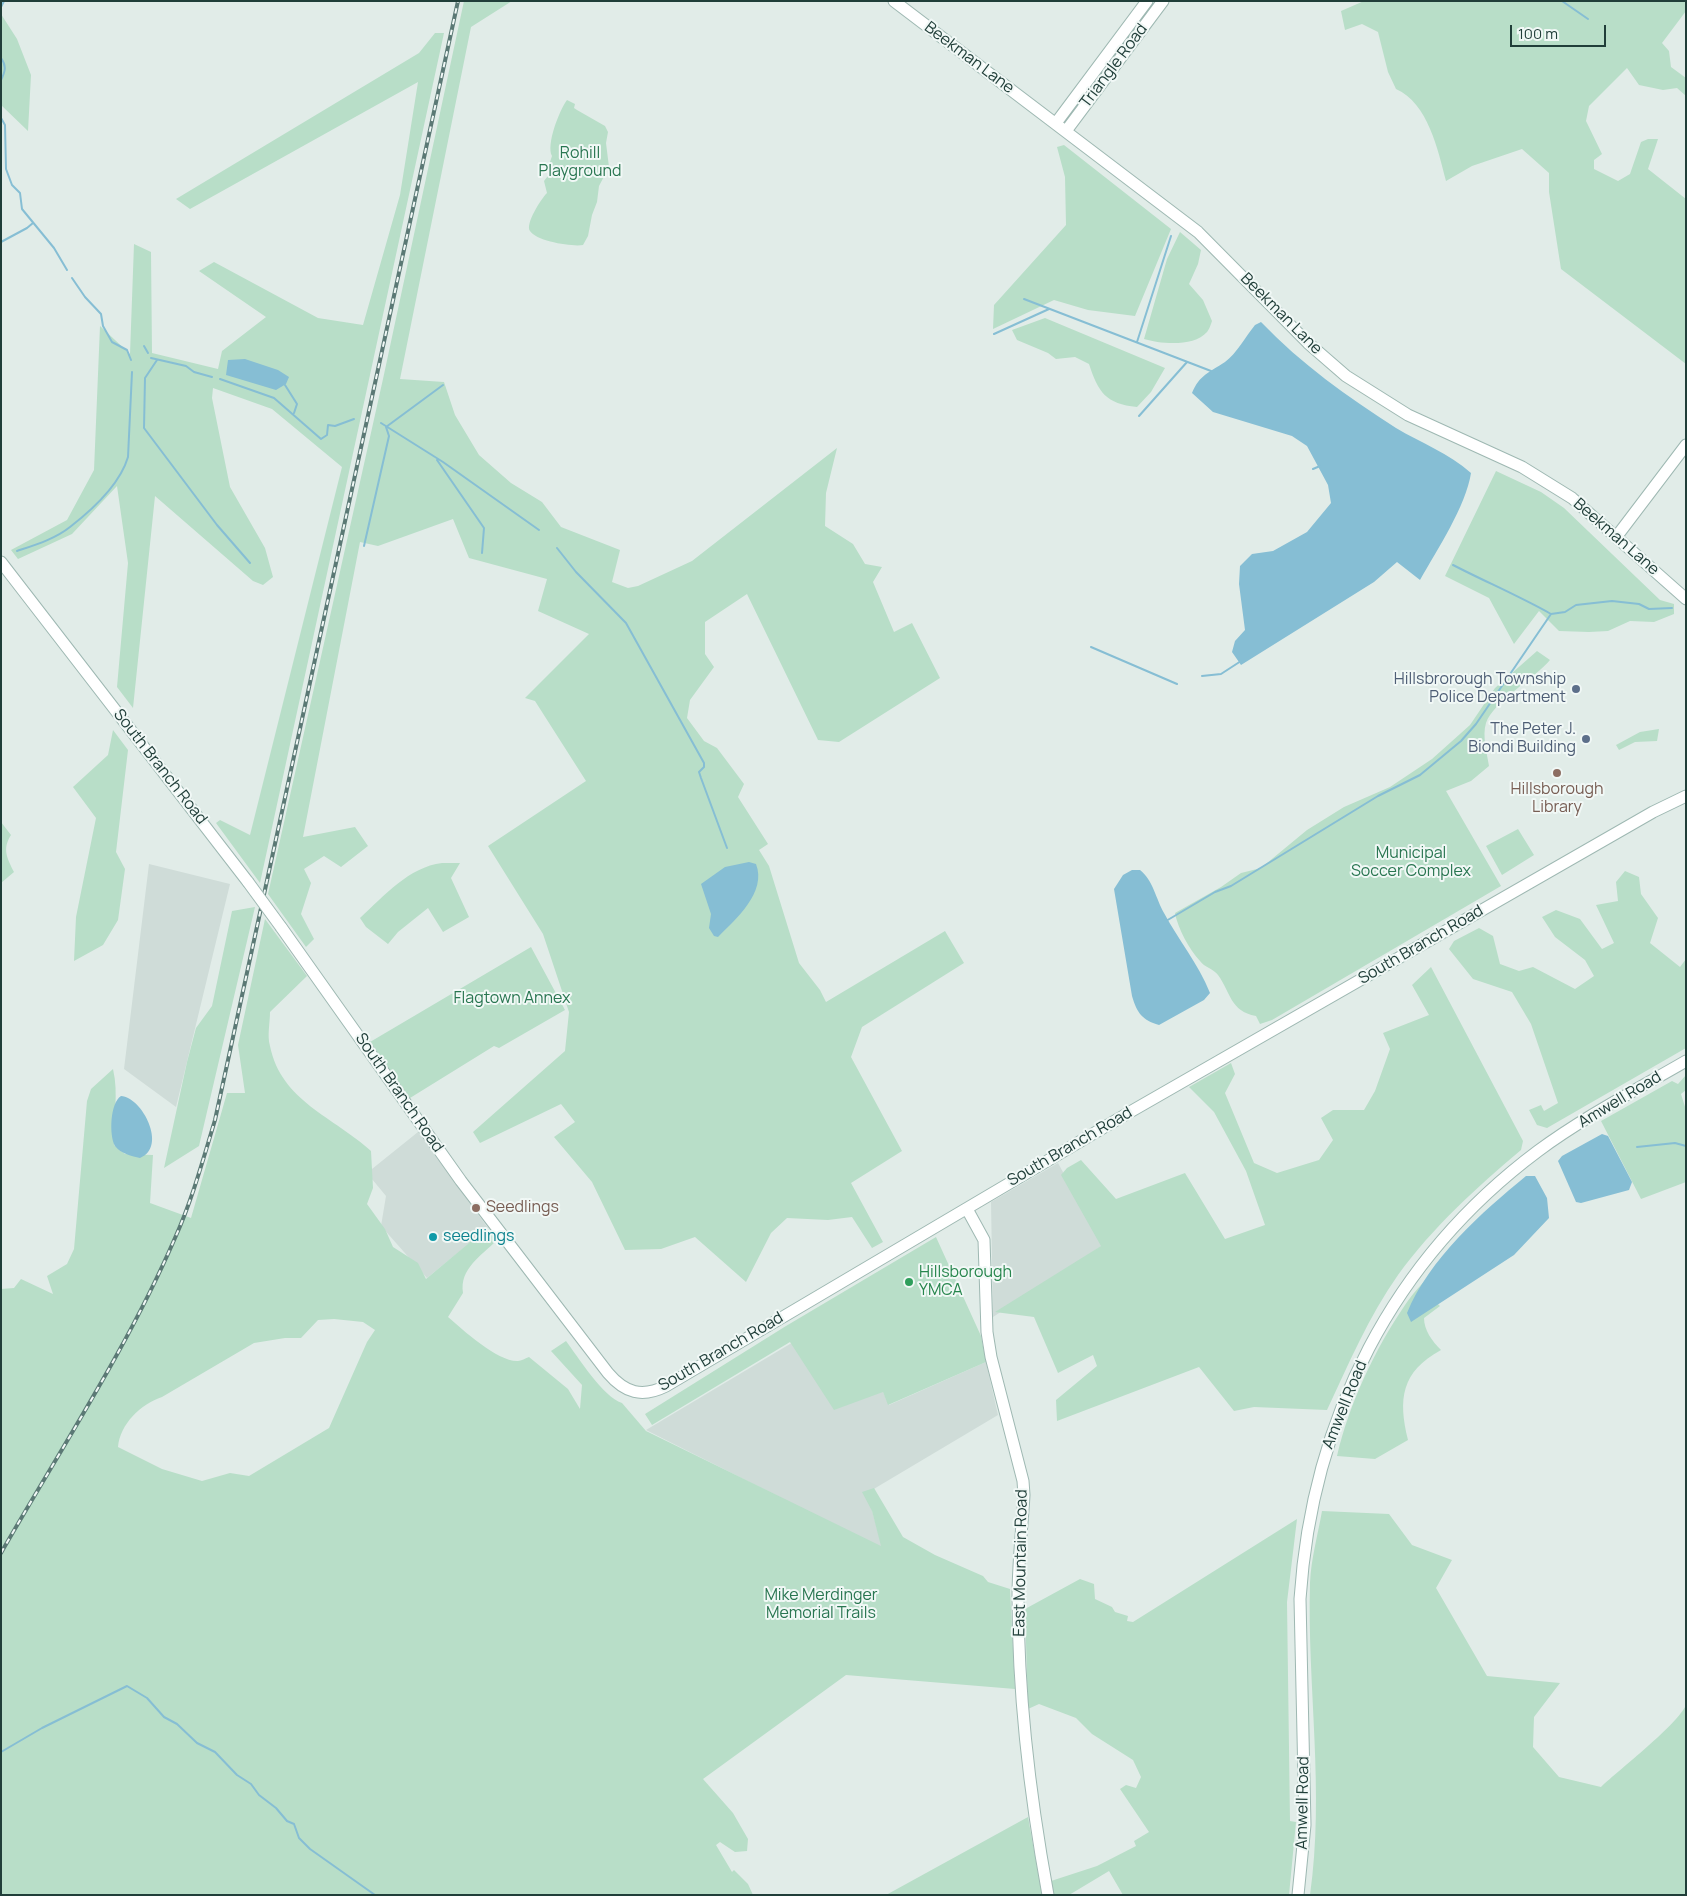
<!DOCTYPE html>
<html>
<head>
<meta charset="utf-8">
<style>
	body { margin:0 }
	#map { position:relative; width:1687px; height:1896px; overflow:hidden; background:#e1ece8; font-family:Manrope,sans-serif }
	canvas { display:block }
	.frame { position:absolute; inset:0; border:2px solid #203e39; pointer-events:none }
	.scale { position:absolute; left:1510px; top:25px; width:96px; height:22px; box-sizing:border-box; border:2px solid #203e39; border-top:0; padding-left:6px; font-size:15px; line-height:18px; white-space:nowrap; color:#203e39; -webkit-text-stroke:4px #f1f8f6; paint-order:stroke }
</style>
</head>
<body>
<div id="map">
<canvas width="1687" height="1896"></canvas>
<div class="frame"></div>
<div class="scale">100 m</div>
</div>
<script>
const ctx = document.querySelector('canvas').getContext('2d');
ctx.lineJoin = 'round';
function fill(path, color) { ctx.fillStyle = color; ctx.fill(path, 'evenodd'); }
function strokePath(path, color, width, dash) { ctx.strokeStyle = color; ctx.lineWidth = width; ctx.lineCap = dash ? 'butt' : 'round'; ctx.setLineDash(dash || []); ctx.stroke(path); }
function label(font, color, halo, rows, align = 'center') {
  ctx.font = font + ' Manrope,sans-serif'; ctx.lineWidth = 4; ctx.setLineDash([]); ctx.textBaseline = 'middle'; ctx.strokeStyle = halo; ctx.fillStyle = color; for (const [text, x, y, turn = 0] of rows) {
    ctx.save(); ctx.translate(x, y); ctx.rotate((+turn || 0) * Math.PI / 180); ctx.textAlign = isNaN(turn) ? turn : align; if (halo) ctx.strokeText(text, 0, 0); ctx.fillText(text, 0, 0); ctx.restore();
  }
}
fill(new Path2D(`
	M 149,864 L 230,884 L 176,1107 L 124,1069 Z
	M 418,1132 L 488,1228 L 427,1278 L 381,1226 L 386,1196 L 367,1173 Z
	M 1058,1163 L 1103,1245 L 993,1317 L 991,1202 Z
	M 795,1341 L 883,1392 L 889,1405 L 986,1362 L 998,1415 L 867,1493 L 883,1549 L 646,1430 Z`), '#cfdcd8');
fill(new Path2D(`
	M 464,1 L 512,1 L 471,27 L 400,379 L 444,382 L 455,415 L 479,455 L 511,483 L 542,502 L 561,527 L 620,550 L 612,582 L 628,588 L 638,586 L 692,561 L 837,448 L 826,493 L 825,526 L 853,544 L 865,564 L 882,567 L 873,582 L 894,632 L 912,623 L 940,678 L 839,742 L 818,740 L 747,594 L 705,622 L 705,654 L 714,667 L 690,700 L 687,718 L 704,741 L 717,748 L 744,784 L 738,797 L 768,844 L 759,850 L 769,866 L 799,963 L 820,990 L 826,1002 L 945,931 L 964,963 L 862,1027 L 851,1057 L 902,1151 L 851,1183 L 883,1242 L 872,1248 L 852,1217 L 828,1220 L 787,1218 L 771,1233 L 746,1282 L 695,1237 L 661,1249 L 625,1250 L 592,1182 L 554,1137 L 575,1122 L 561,1104 L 480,1143 L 473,1132 L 565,1051 L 569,1012 L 543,934 L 488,846 L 586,781 L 535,701 L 525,698 L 589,634 L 538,611 L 547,579 L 469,558 L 453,519 L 378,546 L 360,542 L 303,837 L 355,827 L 368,846 L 341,867 L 324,856 L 304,869 L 311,883 L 301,914 L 314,939 L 306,947 L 268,894 L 383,379 Z
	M 1364,1 L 1686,1 L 1686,11 L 1662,43 L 1669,51 L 1671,67 L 1686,78 L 1686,96 L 1677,88 L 1663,90 L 1639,85 L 1627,68 L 1589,106 L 1586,121 L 1602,154 L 1594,160 L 1594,169 L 1618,181 L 1630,174 L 1641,142 L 1648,139 L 1658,139 L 1648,169 L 1686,199 L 1686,364 L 1561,269 L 1549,192 L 1549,173 L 1522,149 L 1472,166 L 1446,181 C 1438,150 1428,103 1396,89 L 1388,72 L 1378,32 L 1362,24 L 1345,30 L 1341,11 Z
	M 1,14 L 17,39 L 31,75 L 28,131 L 1,105 Z
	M 435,33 L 444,33 L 260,883 L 216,823 L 220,820 L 250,835 L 342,467 L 272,409 L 213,388 L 212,398 L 230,487 L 265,548 L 273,577 L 263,585 L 253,581 L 155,496 L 133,708 L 117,687 L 128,563 L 117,486 L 72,534 L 18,559 L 11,550 L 67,520 L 94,470 L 100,326 L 130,354 L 134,244 L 151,252 L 152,353 L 218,369 L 222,351 L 266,317 L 199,271 L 214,262 L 318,318 L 363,325 L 400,195 L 418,82 L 190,209 L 176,199 L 419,53 Z
	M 567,100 L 575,104 L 574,108 L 577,110 L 605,126 L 608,132 L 606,143 L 609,167 L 599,186 L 597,202 L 592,215 L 588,236 L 583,245 C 572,247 536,241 530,231 C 525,224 541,199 547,193 L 544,181 L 551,172 L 546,167 L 546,164 L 550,162 L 552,156 C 546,145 559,111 567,100 Z
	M 1064,145 L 1171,229 L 1135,316 L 1088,310 L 1054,300 L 993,329 L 994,305 L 1066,225 L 1065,177 L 1057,147 Z
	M 1180,232 L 1201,250 L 1198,264 L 1189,284 L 1203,300 L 1212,321 C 1211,324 1209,330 1207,332 C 1194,347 1161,344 1144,339 L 1167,259 Z
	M 1045,318 L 1165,368 L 1151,392 L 1137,407 C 1106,404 1098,392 1089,364 L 1075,357 L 1056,359 L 1048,353 L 1017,340 L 1012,330 Z
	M 1496,471 L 1541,492 L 1564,508 L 1660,600 L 1674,604 L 1674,614 L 1654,622 L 1630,621 L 1608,631 L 1589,632 L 1559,631 L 1539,611 L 1514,644 L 1489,598 L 1445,576 Z
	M 1537,651 L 1550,660 C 1535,678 1493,702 1486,723 C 1482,736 1487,753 1489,766 L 1471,781 L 1446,791 L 1501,886 L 1272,1020 L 1260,1024 L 1256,1016 C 1230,1011 1231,993 1218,975 C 1214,969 1204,967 1200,961 C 1189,949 1178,929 1175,913 L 1221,887 L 1241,873 L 1261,868 L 1307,830 L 1344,807 L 1390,787 L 1432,759 L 1470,725 L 1495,688 Z
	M 1659,729 L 1657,741 L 1635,742 L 1619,750 L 1616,745 L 1640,732 Z
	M 113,730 L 128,750 L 116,852 L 125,869 L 118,920 L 103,945 L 74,961 L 76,917 L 96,818 L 73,787 L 108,755 Z
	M 1,822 L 11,835 C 2,849 7,858 14,872 L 1,883 Z
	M 1518,829 L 1534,855 L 1502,875 L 1486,846 Z
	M 442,863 L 460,863 L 451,878 L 469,917 L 443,932 L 428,908 L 398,932 L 388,944 L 366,927 L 360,918 C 384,896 409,867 442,863 Z
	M 1625,871 L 1639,877 L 1641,894 L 1658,918 L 1650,943 L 1680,967 L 1686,959 L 1686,1048 L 1547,1128 L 1537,1125 L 1529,1110 L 1541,1105 L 1544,1111 L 1558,1103 L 1531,1024 L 1512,992 L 1473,979 L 1449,949 L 1454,941 L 1479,928 L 1493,936 L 1500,964 L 1519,971 L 1533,967 L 1575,989 L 1594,976 L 1585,960 L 1555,937 L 1542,917 L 1556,910 L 1580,919 L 1602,949 L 1614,943 L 1596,905 L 1618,901 L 1616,882 Z
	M 255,907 L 199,1146 L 164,1168 L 187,1062 L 196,1028 L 212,1006 L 232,911 Z
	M 265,919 L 307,976 L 270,1012 C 270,1023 267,1036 270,1046 C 281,1101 334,1117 371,1151 L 373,1188 L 367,1204 L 385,1229 L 393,1247 L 418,1263 L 426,1279 L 475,1238 L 490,1232 L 497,1240 C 481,1256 459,1269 463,1293 L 448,1317 C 463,1330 498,1362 518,1361 C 521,1361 526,1358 529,1357 L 568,1389 L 580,1409 L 582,1385 L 551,1351 L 566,1341 C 578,1357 603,1397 622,1403 L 646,1431 L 881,1546 L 872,1511 L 862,1492 L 874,1488 L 903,1537 L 935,1555 L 983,1576 L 988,1582 L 1010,1589 L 1015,1689 L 846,1675 L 703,1779 L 733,1813 L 748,1839 L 747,1851 L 735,1852 L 720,1842 L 716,1845 L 732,1872 L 734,1870 L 748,1884 L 753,1895 L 1,1895 L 1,1289 L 14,1288 L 21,1279 L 53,1294 L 47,1276 L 67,1264 L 74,1249 L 87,1101 L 91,1089 L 113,1069 C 119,1094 113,1119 114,1145 L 125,1154 L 153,1155 L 150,1203 L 191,1218 L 227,1093 L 245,1093 L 238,1045 ZM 334,1319 L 363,1322 L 375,1330 L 367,1342 L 329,1428 L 249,1476 L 230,1473 L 202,1481 L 162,1469 L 118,1447 C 120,1424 141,1404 162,1397 L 254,1343 L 285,1338 L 301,1338 L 318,1320 Z
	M 531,947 L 565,1010 L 499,1048 L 494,1046 L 410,1098 L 370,1042 Z
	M 1431,967 L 1523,1141 L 1521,1150 C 1477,1187 1432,1228 1398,1275 C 1369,1316 1348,1365 1327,1410 L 1254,1407 L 1234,1411 L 1199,1367 L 1057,1421 L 1056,1400 L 1097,1366 L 1093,1355 L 1058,1373 L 1034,1317 L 995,1312 L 1101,1246 L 1061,1175 L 1067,1168 L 1081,1160 L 1116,1199 L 1185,1173 L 1225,1239 L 1265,1225 L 1246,1171 L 1214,1112 L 1189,1087 L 1231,1063 L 1235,1074 L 1225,1093 L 1254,1163 L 1277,1173 L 1319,1160 L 1333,1140 L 1321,1118 L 1333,1110 L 1364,1110 L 1375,1091 L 1390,1049 L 1383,1033 L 1429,1015 L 1412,985 Z
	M 1686,1075 L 1686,1090 L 1681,1094 L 1686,1110 L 1686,1182 L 1641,1199 L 1601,1121 L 1672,1081 L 1678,1084 Z
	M 936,1237 L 981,1336 L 986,1362 L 888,1405 L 883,1392 L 834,1410 L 790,1342 L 652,1425 L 645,1414 L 786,1326 Z
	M 1440,1263 L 1428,1295 L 1440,1306 L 1424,1318 C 1424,1330 1432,1341 1441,1350 C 1401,1372 1398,1399 1408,1440 L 1375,1459 L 1337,1456 C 1349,1404 1375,1349 1405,1305 C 1415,1290 1429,1277 1440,1263 Z
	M 1322,1511 L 1389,1514 L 1412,1545 L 1452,1560 L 1436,1588 L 1487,1676 L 1560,1683 L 1534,1717 L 1533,1747 L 1559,1777 L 1601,1787 C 1620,1769 1677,1725 1686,1705 L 1686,1895 L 1310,1895 C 1325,1792 1307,1686 1310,1583 C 1311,1559 1318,1534 1322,1511 Z
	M 1297,1519 L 1287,1602 L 1290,1821 L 1296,1822 L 1289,1895 L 1123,1895 L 1109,1871 L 1069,1895 L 1053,1895 L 1051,1881 L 1097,1866 L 1136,1846 L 1134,1841 L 1149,1832 L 1120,1789 L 1126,1785 L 1136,1788 L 1141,1777 L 1133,1760 L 1092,1734 L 1076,1718 L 1039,1704 L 1028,1709 L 1025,1609 L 1080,1579 L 1094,1584 L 1095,1599 L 1112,1607 L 1115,1612 L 1128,1616 L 1127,1621 L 1133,1622 Z
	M 1028,1817 L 1042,1895 L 886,1895 Z`), '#b8dec8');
fill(new Path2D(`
	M 1261,322 C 1301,364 1348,397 1396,428 C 1421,443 1449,453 1471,473 C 1466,506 1437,550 1420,580 L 1397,562 L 1374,582 L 1241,665 L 1232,652 L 1235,641 L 1245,630 L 1239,584 L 1240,566 L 1252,554 L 1273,551 L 1307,532 L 1331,503 L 1328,485 L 1307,446 L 1292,436 L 1213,412 L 1192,393 C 1199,375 1210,372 1225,362 C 1236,354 1246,336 1255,325 Z
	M 245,359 L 278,370 L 289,377 L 286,384 L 276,390 L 226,375 L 228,360 Z
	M 749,862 L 756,864 C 767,892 736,919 718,937 L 714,936 L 709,928 L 711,914 L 701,884 L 725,867 Z
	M 1132,870 L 1140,870 C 1153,880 1156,899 1164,913 C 1179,941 1198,963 1210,993 L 1204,1000 L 1159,1025 C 1142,1020 1137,1013 1132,996 L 1114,889 L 1123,875 Z
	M 121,1096 C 142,1097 168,1147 140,1158 C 132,1156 121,1154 115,1146 C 109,1135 110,1103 121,1096 Z
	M 1602,1134 L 1608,1136 L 1632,1182 L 1629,1190 L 1581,1203 L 1576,1202 L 1558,1161 L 1562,1156 Z
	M 1526,1176 L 1535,1176 L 1547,1198 L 1549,1218 L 1514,1255 L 1411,1322 L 1407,1313 C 1429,1259 1482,1212 1526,1176 Z`), '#86bed4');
strokePath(new Path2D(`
	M 1562,1 L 1588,19
	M 1,7 L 4,1
	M 1,58 C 7,66 5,72 1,80
	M 1,118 L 5,125 L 6,169 L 12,185 L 20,193 L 22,209 L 54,248 L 67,270
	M 1,242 L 27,228 L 33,223
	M 72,278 L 85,297 L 101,314 L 103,326 L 112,342 L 127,350 L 131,360
	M 1024,299 L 1211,371
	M 994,334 L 1049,309
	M 1137,342 L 1171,236
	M 144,346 L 148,353
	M 151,358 L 186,366 L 194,372 L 212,377
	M 157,360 L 145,378 L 144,428 L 217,525 L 250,563
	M 220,379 L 274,398 L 321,439 L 327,435 L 328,425 L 335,426 L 354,419
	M 285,385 L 297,404 L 294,413
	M 1139,416 L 1187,362
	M 381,423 L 443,462 L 539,530
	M 437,460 L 484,528 L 482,553
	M 1313,469 L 1320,466
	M 364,546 L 389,436 L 386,427 L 443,385
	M 557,548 L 576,572 L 626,623 L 704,763 L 704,767 L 699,772 L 701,778 L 727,848
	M 17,551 C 35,545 55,539 70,527 C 92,510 120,484 128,457 L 132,372
	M 1453,565 C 1486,582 1519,596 1551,614
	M 1091,647 L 1177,684
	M 1202,676 L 1221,674 L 1241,661
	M 1166,921 L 1215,892 L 1231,886 L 1378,796 L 1420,775 L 1461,741 L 1476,724 L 1551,614 L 1565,612 L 1576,605 L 1612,601 L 1639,604 L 1649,609 L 1672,608
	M 1637,1147 L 1675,1143 L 1686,1146
	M 1,1752 L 42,1728 L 127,1686 L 147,1698 L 164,1717 L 177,1724 L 197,1743 L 215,1752 L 237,1775 L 251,1784 L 259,1795 L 276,1808 L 287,1821 L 294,1824 L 299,1838 L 310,1849 L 375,1895`), '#86bed4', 2);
const secondary = new Path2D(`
	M 894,1 L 1198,232 L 1308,343 L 1346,376 L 1408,415 L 1522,467 L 1572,498 L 1686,599
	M 1056,123 L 1147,1
	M 1066,131 L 1163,1
	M 1617,536 L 1686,445
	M 1,562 L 248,882
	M 281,927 L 461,1181 L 608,1373 C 625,1393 642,1398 666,1386 L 1130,1112 L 1653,812 L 1686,796
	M 967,1209 L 984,1240 L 987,1332 L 991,1357 L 1023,1481 L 1024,1495 C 1022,1529 1018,1563 1018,1597 C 1018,1697 1030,1797 1048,1895
	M 1298,1895 L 1305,1825 L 1300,1599 C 1312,1419 1392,1260 1538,1151 C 1584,1117 1636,1090 1686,1061`);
strokePath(secondary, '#9eb8b2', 13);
strokePath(secondary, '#fff', 11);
const rail = new Path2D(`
	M 1,1553 C 60,1450 128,1347 175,1238 C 192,1200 203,1160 215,1120 L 458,1`);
strokePath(rail, '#5b7975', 4);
strokePath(rail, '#f1f8f6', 2, [5.5]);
const secondaryBridge = new Path2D(`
	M 248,882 L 281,927`);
strokePath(secondaryBridge, '#9eb8b2', 13, []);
strokePath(secondaryBridge, '#fff', 11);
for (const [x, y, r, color] of [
	[1576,689,5,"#5c6f8a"],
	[1586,739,5,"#5c6f8a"],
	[1557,773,5,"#8d6e63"],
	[476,1208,5,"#8d6e63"],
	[433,1237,5,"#0f9aa8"],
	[909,1282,5,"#2e9e5b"]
]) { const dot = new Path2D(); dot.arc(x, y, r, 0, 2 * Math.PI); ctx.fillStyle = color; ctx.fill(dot); strokePath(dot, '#f1f8f6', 2); }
label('16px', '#203e39', '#f1f8f6', [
	["Beekman Lane",969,58,37],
	["Triangle Road",1114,66,-53],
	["Beekman Lane",1281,314,45],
	["Beekman Lane",1616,537,41],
	["South Branch Road",160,767,52],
	["South Branch Road",1421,945,-30],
	["South Branch Road",399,1093,55],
	["Amwell Road",1620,1100,-31],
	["South Branch Road",1070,1147,-30],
	["South Branch Road",721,1352,-30],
	["Amwell Road",1345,1405,-68],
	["East Mountain Road",1021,1563,-89],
	["Amwell Road",1303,1803,-89]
]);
label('16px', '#297651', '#f1f8f6', [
	["Rohill",580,154],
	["Playground",580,172],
	["Municipal",1411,854],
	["Soccer Complex",1411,872],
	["Flagtown Annex",512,999],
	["Mike Merdinger",821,1596],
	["Memorial Trails",821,1614]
]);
label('16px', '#4e5e75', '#f1f8f6', [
	["Hillsbrorough Township",1566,680],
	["Police Department",1566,698],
	["The Peter J.",1576,730],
	["Biondi Building",1576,748]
], 'right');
label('16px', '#785e54', '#f1f8f6', [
	["Hillsborough",1557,790],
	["Library",1557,808],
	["Seedlings",486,1208,"left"]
]);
label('16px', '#0d838f', '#f1f8f6', [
	["seedlings",443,1237]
], 'left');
label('16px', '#27864d', '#f1f8f6', [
	["Hillsborough",919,1273],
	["YMCA",919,1291]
], 'left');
</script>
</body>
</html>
